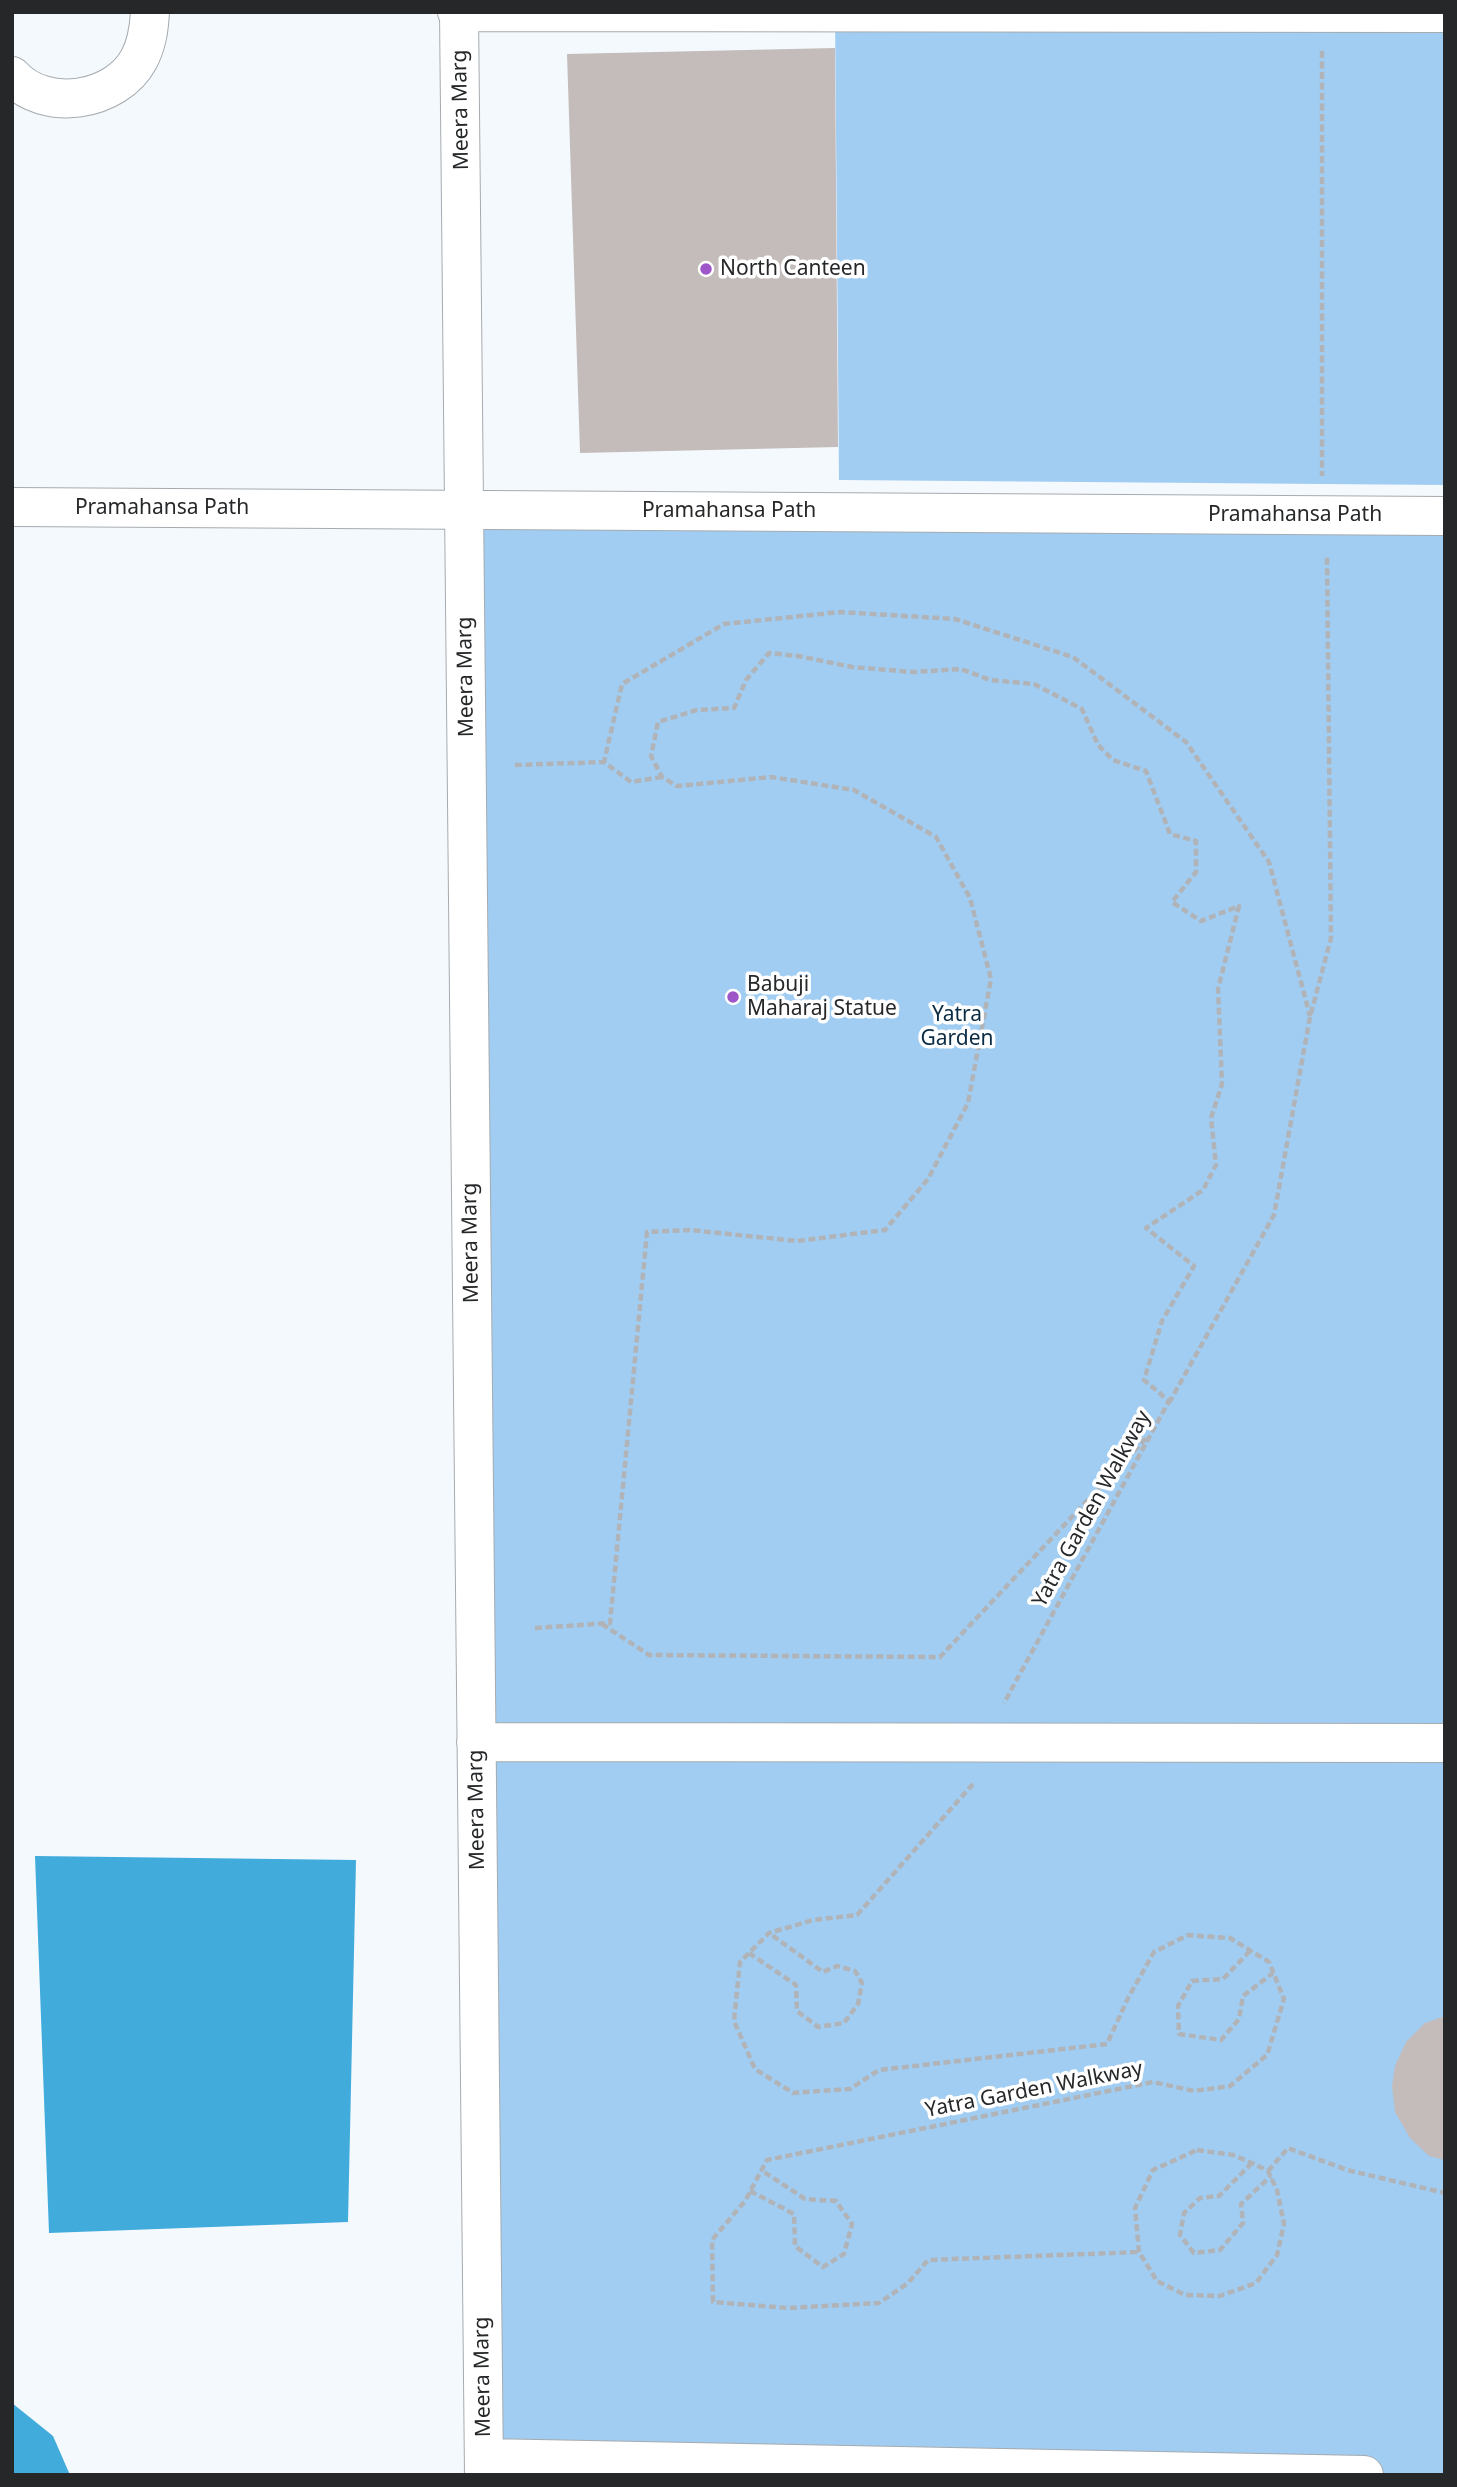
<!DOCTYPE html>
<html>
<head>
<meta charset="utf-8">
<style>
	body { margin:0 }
	#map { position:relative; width:1457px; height:2487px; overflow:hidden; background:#f4f9fe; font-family:"Noto Sans",sans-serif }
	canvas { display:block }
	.frame { position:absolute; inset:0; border:14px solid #252729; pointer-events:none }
</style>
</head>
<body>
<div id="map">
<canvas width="1457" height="2487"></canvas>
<div class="frame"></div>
</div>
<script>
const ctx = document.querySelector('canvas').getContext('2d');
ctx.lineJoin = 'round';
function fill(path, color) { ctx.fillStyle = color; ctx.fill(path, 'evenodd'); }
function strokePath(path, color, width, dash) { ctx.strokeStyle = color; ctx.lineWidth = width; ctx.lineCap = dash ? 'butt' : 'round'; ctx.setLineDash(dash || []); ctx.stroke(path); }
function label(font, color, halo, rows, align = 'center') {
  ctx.font = font + ' "Noto Sans",sans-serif'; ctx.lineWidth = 7; ctx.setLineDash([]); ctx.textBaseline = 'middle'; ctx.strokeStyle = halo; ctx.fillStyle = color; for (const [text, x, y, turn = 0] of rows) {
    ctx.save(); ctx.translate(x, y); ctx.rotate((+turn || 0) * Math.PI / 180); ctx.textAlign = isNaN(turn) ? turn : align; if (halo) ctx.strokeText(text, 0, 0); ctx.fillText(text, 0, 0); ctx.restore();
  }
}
fill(new Path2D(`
	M 835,13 L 1445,14 L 1445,485 L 839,480 Z
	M 465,509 L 1445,516 L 1445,2475 L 484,2458 Z`), '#a1cdf2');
fill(new Path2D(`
	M 35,1856 L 356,1860 L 348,2222 L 49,2233 Z
	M 12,2403 L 53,2436 L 70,2475 L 12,2475 Z`), '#41abdb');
fill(new Path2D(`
	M 835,48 L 838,447 L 580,453 L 567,54 Z
	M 1445,2016 L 1445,2160 L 1429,2156 L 1410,2138 L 1395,2112 L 1392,2086 L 1395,2066 L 1406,2042 L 1425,2023 Z`), '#c3bcba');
const minor = new Path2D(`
	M 457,12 L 1445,13
	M 459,12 L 484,2475
	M 12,76 C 45,113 116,102 139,59 C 147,44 149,29 150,12
	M 12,507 L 1445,516
	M 476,1742 L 1445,1743
	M 484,2458 L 1364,2475`);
strokePath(minor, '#a6abaf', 40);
strokePath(new Path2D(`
	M 1322,51 L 1322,476
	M 515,765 L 604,762
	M 662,777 L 631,782 L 604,762 L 622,684 L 724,624 L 840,612 L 955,619 L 1073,657 L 1186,742 L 1269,862 L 1310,1016
	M 1169,1403 L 1274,1215 L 1310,1017 L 1331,938 L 1327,556
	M 602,1624 L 649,1655 L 940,1657 L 1147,1437
	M 535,1628 L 610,1623 L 647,1232 L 690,1230 L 797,1241 L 885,1230 L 928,1179 L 968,1103 L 991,979 L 970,898 L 936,837 L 854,790 L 771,777 L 677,786 L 662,777 L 651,756 L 658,722 L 697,710 L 734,708 L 746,680 L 769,653 L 798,656 L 852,667 L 913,672 L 961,669 L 990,680 L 1034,684 L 1082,709 L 1098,745 L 1113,760 L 1146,771 L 1170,834 L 1196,841 L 1196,872 L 1172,902 L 1201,921 L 1239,906 L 1218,989 L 1222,1084 L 1211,1118 L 1216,1165 L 1203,1190 L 1146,1228 L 1194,1266 L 1162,1321 L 1144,1380 L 1169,1401 L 1004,1703
	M 973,1784 L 857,1915 L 813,1920 L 769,1933 L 740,1962 L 734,2021 L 755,2069 L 793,2093 L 850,2089 L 879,2070 L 1107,2044 L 1128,1998 L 1154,1952 L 1188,1935 L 1230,1938 L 1269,1962 L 1284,1999 L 1267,2055 L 1230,2086 L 1194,2091 L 1153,2082 L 767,2160 L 745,2201 L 712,2240 L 713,2302 L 788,2308 L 879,2303 L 908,2283 L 928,2260 L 1139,2252
	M 1250,1951 L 1223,1979 L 1192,1981 L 1178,2006 L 1179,2034 L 1221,2040 L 1239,2019 L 1243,1996 L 1273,1973
	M 749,1953 L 796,1985 L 797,2011 L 818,2027 L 844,2023 L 858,2004 L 862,1983 L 855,1971 L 837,1966 L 823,1972 L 769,1933
	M 1197,2150 L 1233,2155 L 1252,2163 L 1268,2171 L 1277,2190 L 1284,2224 L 1277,2255 L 1256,2283 L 1220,2296 L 1185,2295 L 1157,2281 L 1139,2252 L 1135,2208 L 1153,2170 Z
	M 1252,2163 L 1219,2196 L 1200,2198 L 1184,2213 L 1180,2235 L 1194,2253 L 1220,2250 L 1243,2223 L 1241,2204 L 1271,2176
	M 1268,2171 L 1288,2148 L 1347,2170 L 1445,2193
	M 750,2191 L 794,2214 L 795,2246 L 823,2267 L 844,2254 L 852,2224 L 836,2201 L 805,2199 L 761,2170`), '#b0b4b8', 4.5, [7, 3.5]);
strokePath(minor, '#fff', 38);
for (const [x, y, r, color] of [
	[706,269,7,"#9d55c8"],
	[733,997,7,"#9d55c8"]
]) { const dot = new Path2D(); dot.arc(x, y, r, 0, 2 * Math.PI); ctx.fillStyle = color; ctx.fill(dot); strokePath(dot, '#fff', 2.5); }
label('21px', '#252729', '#fff', [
	["Meera Marg",461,110,-91],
	["Pramahansa Path",162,508],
	["Pramahansa Path",729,511],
	["Pramahansa Path",1295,515],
	["Meera Marg",466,677,-91],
	["Meera Marg",471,1243,-91],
	["Yatra Garden Walkway",1092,1509,-61],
	["Meera Marg",477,1810,-91],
	["Yatra Garden Walkway",1034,2090,-11],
	["Meera Marg",483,2377,-91]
]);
label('21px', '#252729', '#fff', [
	["North Canteen",720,269],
	["Babuji",747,985],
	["Maharaj Statue",747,1009]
], 'left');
label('21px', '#092b44', '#fff', [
	["Yatra",957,1015],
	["Garden",957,1039]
]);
</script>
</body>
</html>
